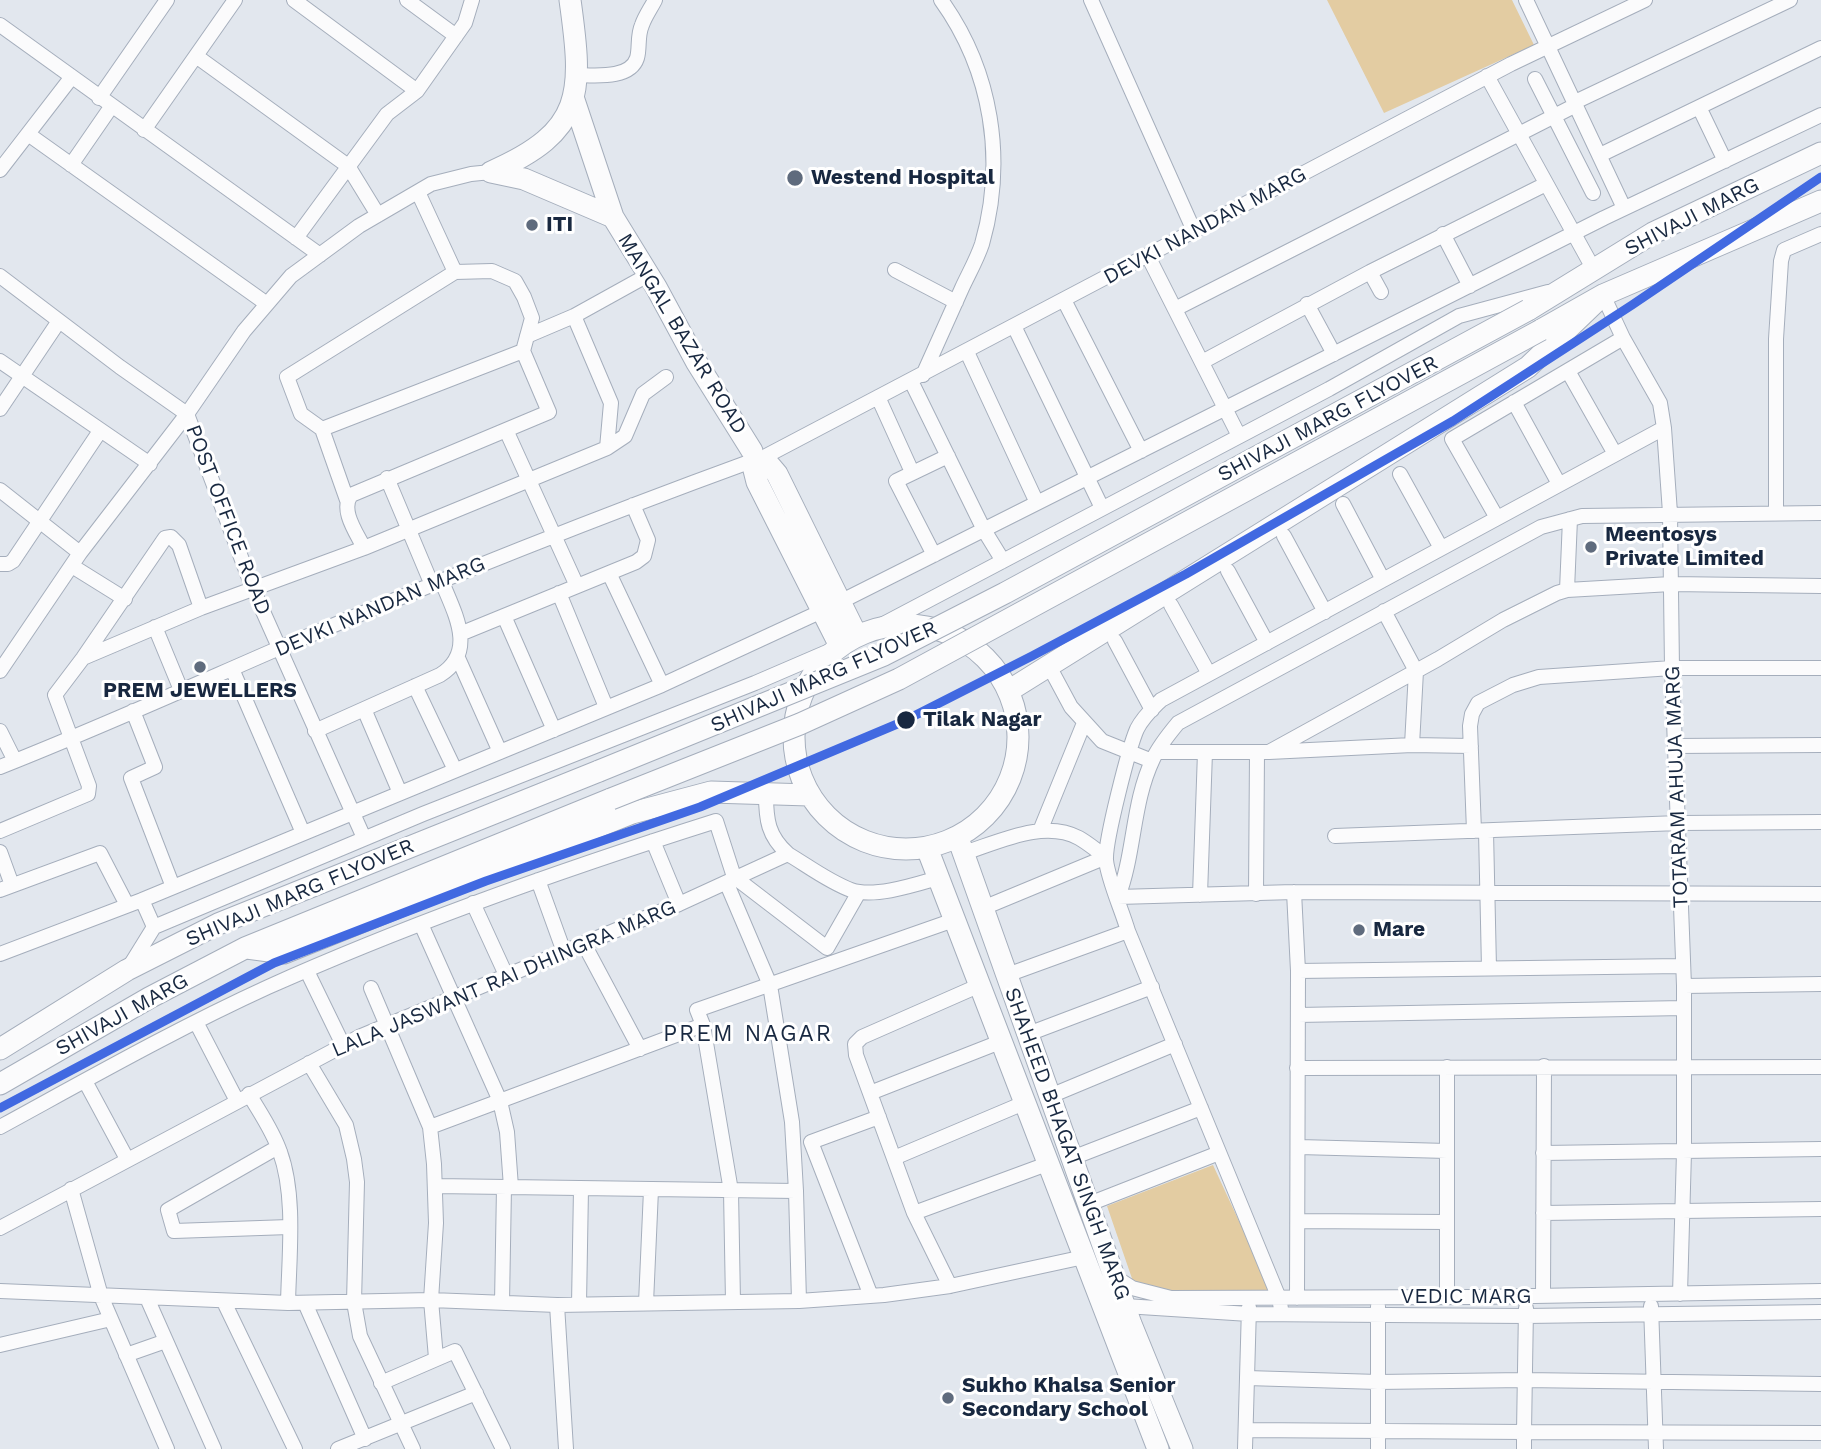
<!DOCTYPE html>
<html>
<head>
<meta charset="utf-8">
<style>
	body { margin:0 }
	canvas { display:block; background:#e2e7ee }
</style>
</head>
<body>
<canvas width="1821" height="1449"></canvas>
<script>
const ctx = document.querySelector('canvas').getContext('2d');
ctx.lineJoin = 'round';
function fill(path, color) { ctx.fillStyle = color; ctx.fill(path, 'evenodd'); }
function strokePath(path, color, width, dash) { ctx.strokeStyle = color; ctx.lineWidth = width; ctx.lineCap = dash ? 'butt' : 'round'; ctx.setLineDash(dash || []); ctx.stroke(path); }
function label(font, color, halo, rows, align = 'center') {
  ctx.font = font + ' "Work Sans",sans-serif'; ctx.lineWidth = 6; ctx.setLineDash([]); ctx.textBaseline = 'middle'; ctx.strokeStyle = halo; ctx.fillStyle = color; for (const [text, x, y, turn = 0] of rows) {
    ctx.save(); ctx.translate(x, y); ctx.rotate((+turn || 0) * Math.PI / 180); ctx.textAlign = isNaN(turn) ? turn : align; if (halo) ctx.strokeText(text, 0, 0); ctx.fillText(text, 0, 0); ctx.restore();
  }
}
fill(new Path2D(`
	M 1327,0 L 1512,0 L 1534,45 L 1384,113 Z
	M 1213,1165 L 1276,1301 L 1194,1314 L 1137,1293 L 1107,1206 Z`), '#e3cca2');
const street = new Path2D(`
	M 294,0 L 417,91
	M 407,0 L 456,36
	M 1091,0 L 1194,231
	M 1526,0 L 1624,208
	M 0,25 L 320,255
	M 196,56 L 348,166 L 378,215
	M 576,75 C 593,75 630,80 637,58 C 640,48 637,36 642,25 C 645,16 651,8 655,0
	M 1487,76 L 1594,270
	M 1535,79 L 1593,193
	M 99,98 L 167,0
	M 1575,102 L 1790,0
	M 1699,107 L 1725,161
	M 144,130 L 235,0
	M 28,134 L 267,304
	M 1600,155 L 1821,48
	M 71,165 L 111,107
	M 0,170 L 71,78
	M 418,192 L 455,272
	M 1443,234 L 1470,286
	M 296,238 L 387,114 L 417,91 L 465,23 L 472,0
	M 1148,256 L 1239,436
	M 895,270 L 956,302
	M 1370,272 L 1381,292
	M 0,276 L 120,367 L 187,414 L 253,589 L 364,838
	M 1603,295 L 1623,338 L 1660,403 L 1664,428 L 1670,513 L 1672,668 L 1684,986 L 1684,1152 L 1680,1294
	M 1064,300 L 1141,451
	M 1307,304 L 1334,354
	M 1175,309 L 1576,105
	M 1014,326 L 1102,508
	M 527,336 L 574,316 L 648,275
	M 967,352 L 1037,503
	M 0,361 L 150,464
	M 1202,362 L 1370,272 L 1546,184
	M 1568,371 L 1615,454
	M 923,375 C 936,346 949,317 962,288 C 969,273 977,259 982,244 C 1006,160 992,71 941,0
	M 911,381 L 984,530 L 1003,561
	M 878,397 L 912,472
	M 1514,402 L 1559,484
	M 0,409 L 59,321
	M 322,429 L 523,351
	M 506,430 L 577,586
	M 607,448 L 625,436 L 643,394 L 666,377
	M 766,456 L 1511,64 L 1645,0
	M 1400,474 L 1441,548
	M 387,478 L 432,585
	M 0,490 L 80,553
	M 347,500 L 322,429 L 301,414 L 287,377 L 455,272 L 492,271 L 515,281 L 524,297 L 532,318 L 523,351 L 549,412 L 351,495 C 340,510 356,532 364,548
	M 1343,504 L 1383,580
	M 1776,513 L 1776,339 L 1781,261 L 1784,250 L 1821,234
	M 1497,518 L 1452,439 L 1623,338
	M 1284,536 L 1325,612
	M 934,555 L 896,481 L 948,456
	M 0,564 L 8,564 L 13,561 L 100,431
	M 72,566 L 125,599
	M 1228,571 L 1267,643
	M 609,573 L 662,685
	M 1567,590 L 1570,519
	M 559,593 L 606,707
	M 1171,605 L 1209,674
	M 1384,611 L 1416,671 L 1412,745
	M 504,616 L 554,730
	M 155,627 L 181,690
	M 872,630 L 1329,389 L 1459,316 L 1548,292
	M 460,634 L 636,562 L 644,556 L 648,540 L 633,505
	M 1115,641 L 1152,710
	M 83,658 L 201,608 L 364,548 L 607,448 L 611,403 L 574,316
	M 458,658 L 500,752
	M 1049,666 L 1071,707 L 1102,741 L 1152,761
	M 232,669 L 303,833
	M 0,671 L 80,553 L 187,414 L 244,331 L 291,276 L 359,226 L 431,184 L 471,174 L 491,172
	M 415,686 L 455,770
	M 364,709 L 400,793
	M 133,711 L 155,767 L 131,778 L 173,887
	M 0,731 L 15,761
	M 315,731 L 440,675 C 477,652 455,614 442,582
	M 1675,746 L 1821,745
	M 1157,752 L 1269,752 L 1412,745 L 1471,746
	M 1269,752 L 1438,659 L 1503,620 L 1557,593 L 1567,590 L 1671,584 L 1821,586
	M 0,767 C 94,730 185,689 277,649 C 433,583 590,520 749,462
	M 766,794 C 766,820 768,836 788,854 C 808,866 829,882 851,890 C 874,898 914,885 938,878
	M 0,831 L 88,794 L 89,786 L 55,695 L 83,658 L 165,538 L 171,537 L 179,545 L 201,608
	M 1040,831 L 1084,723
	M 1474,831 L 1470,726 L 1472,714 L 1478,703 L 1513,685 L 1539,677 L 1672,668 L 1821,668
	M 1486,831 L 1489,968
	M 1335,836 L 1679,823 L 1821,822
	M 653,841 L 679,904
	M 0,852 L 12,885
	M 964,853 C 999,842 1044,819 1079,838 C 1088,843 1097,851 1106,857
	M 737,879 L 827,948 L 859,892
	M 538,880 L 564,952
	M 727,884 L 770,985 L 792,1122 L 796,1191 L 799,1301
	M 0,890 L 100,853 L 127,905
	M 1294,892 L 1298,971 L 1297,1298
	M 1256,894 L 1257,752
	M 1200,895 L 1205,752
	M 1118,897 C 1135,853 1132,803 1153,759 C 1159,746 1168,735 1178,723 L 1541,527 L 1582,516 L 1821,513
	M 1118,897 L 1294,892 L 1821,894
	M 142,900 L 154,927
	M 473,903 L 506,975
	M 983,908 L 1106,857
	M 421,924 L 500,1101 L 507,1132 L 511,1187
	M 584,944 L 640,1049
	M 0,954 L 142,900 L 662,685 L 822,611 L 1604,218 L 1821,115
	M 128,969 L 154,927 L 423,814 L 755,683 L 834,649
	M 307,971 L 343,1045
	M 1298,971 L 1682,966
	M 1007,975 L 1128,931
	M 1684,986 L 1821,984
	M 371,988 L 430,1127 L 434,1164 L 436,1223 L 431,1300 L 436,1358
	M 1298,1015 L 1684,1008
	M 196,1022 L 237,1101
	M 1028,1034 L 1152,987
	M 309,1063 L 346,1125 L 354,1159 L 357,1182 L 354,1302 L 360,1336 L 413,1449
	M 1447,1067 L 1447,1297
	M 1297,1068 L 1821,1067
	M 85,1081 L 127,1159
	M 870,1093 L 1000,1042
	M 249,1094 C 260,1113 273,1131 280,1152 C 296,1196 289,1256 288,1303
	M 1050,1096 L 1175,1044
	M 0,1127 C 88,1079 176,1029 268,987 C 413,922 564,869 716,821 L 735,880
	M 430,1127 L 703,1025
	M 278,1147 L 168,1210 L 174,1231 L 289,1227
	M 1299,1147 L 1447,1151
	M 1543,1153 L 1821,1149
	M 894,1158 L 1024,1103
	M 1072,1158 L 1201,1108
	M 435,1186 L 796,1191
	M 71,1189 L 101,1296 L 167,1449
	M 1089,1204 L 1219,1153
	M 914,1213 L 1047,1164
	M 1543,1213 L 1821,1209
	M 1298,1221 L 1447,1222
	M 0,1228 L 359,1037 L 679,904 L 788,854
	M 1115,1277 L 1132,1288 L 1171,1298 L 1477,1297 L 1821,1291
	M 950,1286 L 914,1213 L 856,1055 L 855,1044 L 862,1037 L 978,986
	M 0,1291 L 288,1303 L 431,1300 L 557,1305 L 799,1301 L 884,1295 L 950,1286 L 1084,1257
	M 871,1296 L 811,1142 L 879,1117
	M 1543,1296 L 1544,1066
	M 147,1298 L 214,1449
	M 224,1302 L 295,1449
	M 733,1302 L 731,1191 L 703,1025 L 697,1010 L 954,920
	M 305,1303 L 365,1439
	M 502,1303 L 504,1187
	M 646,1303 L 651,1190
	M 579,1304 L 581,1189
	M 557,1305 L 566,1449
	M 1125,1306 L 1249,1314 L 1526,1316 L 1821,1312
	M 1651,1306 L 1656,1449
	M 1526,1308 L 1524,1432 L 1821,1433
	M 1282,1314 L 1279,1298 L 1128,931 C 1122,910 1108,880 1106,860 C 1105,841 1129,747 1137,729 C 1143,717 1152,709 1161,700 L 1664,428
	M 0,1345 L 111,1319
	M 126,1355 L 166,1341
	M 1247,1378 L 1378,1382 L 1524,1380 L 1821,1384
	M 381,1383 L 455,1351 L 503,1449
	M 1246,1430 L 1524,1432 L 1524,1449
	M 338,1449 L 476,1393
	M 1245,1449 L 1249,1307
	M 1378,1449 L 1378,1306`);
const secondary = new Path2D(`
	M 574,100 L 613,217 L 656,287 L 697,363 L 752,451
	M 491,172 C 585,131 583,93 570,0
	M 491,172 L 524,179 L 613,217
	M 1528,310 L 1653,233 L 1821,153
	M 1541,330 L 1603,295 L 1821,201
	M 766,461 L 777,474 L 857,636
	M 753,466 L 757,482 L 840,646
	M794 737a112 112 0 1 1 224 0a112 112 0 1 1-224 0Z
	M 1010,690 L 1528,367 L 1603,295
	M 958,838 L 1131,1324 L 1182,1449
	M 927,848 L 1158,1449
	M 247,948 L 284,953 L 632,813 L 711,792 L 809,795
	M 0,1049 L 127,970 L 218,924 L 599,771
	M 0,1084 L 149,998 L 245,948 L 611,799`);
strokePath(street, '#a5aebc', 16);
strokePath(secondary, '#a5aebc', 23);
strokePath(street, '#fbfbfc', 14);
strokePath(secondary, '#fbfbfc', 21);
const secondaryBridge = new Path2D(`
	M 599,771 L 884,655 L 1005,593 L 1528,310
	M 611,799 L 800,724 L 899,679 L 1541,330`);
strokePath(secondaryBridge, '#a5aebc', 23, []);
strokePath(secondaryBridge, '#fbfbfc', 21);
strokePath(new Path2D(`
	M 0,1108 L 274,963 L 486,881 L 700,807 L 902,722 L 1032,656 L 1186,574 L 1453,421 L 1632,305 L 1821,177`), '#4169e1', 9);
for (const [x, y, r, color] of [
	[795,178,9,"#5f6b7d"],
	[532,225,7,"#5f6b7d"],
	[1591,547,7,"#5f6b7d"],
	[200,667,7,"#5f6b7d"],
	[906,720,10,"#182840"],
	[1359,930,7,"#5f6b7d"],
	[948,1398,7,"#5f6b7d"]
]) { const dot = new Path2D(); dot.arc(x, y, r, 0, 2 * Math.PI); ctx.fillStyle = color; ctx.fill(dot); strokePath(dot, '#fff', 2.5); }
label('bold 21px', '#182840', '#fff', [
	["Westend Hospital",811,178],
	["ITI",546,225],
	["Meentosys",1605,535],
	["Private Limited",1605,559],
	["PREM JEWELLERS",200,691,"center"],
	["Mare",1373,930],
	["Sukho Khalsa Senior",962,1386],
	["Secondary School",962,1410]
], 'left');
label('21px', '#182840', '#fff', [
	["SHIVAJI MARG",1692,217,-27],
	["DEVKI NANDAN MARG",1205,226,-28],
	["MANGAL BAZAR ROAD",682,334,59],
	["SHIVAJI MARG FLYOVER",1328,419,-28],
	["POST OFFICE ROAD",228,520,69],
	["DEVKI NANDAN MARG",380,607,-23],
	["SHIVAJI MARG FLYOVER",824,677,-24],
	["TOTARAM AHUJA MARG",1677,787,-92],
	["SHIVAJI MARG FLYOVER",300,893,-23],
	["LALA JASWANT RAI DHINGRA MARG",504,979,-23],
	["SHIVAJI MARG",122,1015,-29],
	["SHAHEED BHAGAT SINGH MARG",1067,1144,70],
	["VEDIC MARG",1466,1297]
]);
label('bold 21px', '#182840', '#fff', [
	["Tilak Nagar",923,720]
], 'left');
ctx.letterSpacing = '2px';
label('23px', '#182840', '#fff', [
	["PREM NAGAR",748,1034]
]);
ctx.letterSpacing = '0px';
</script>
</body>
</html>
